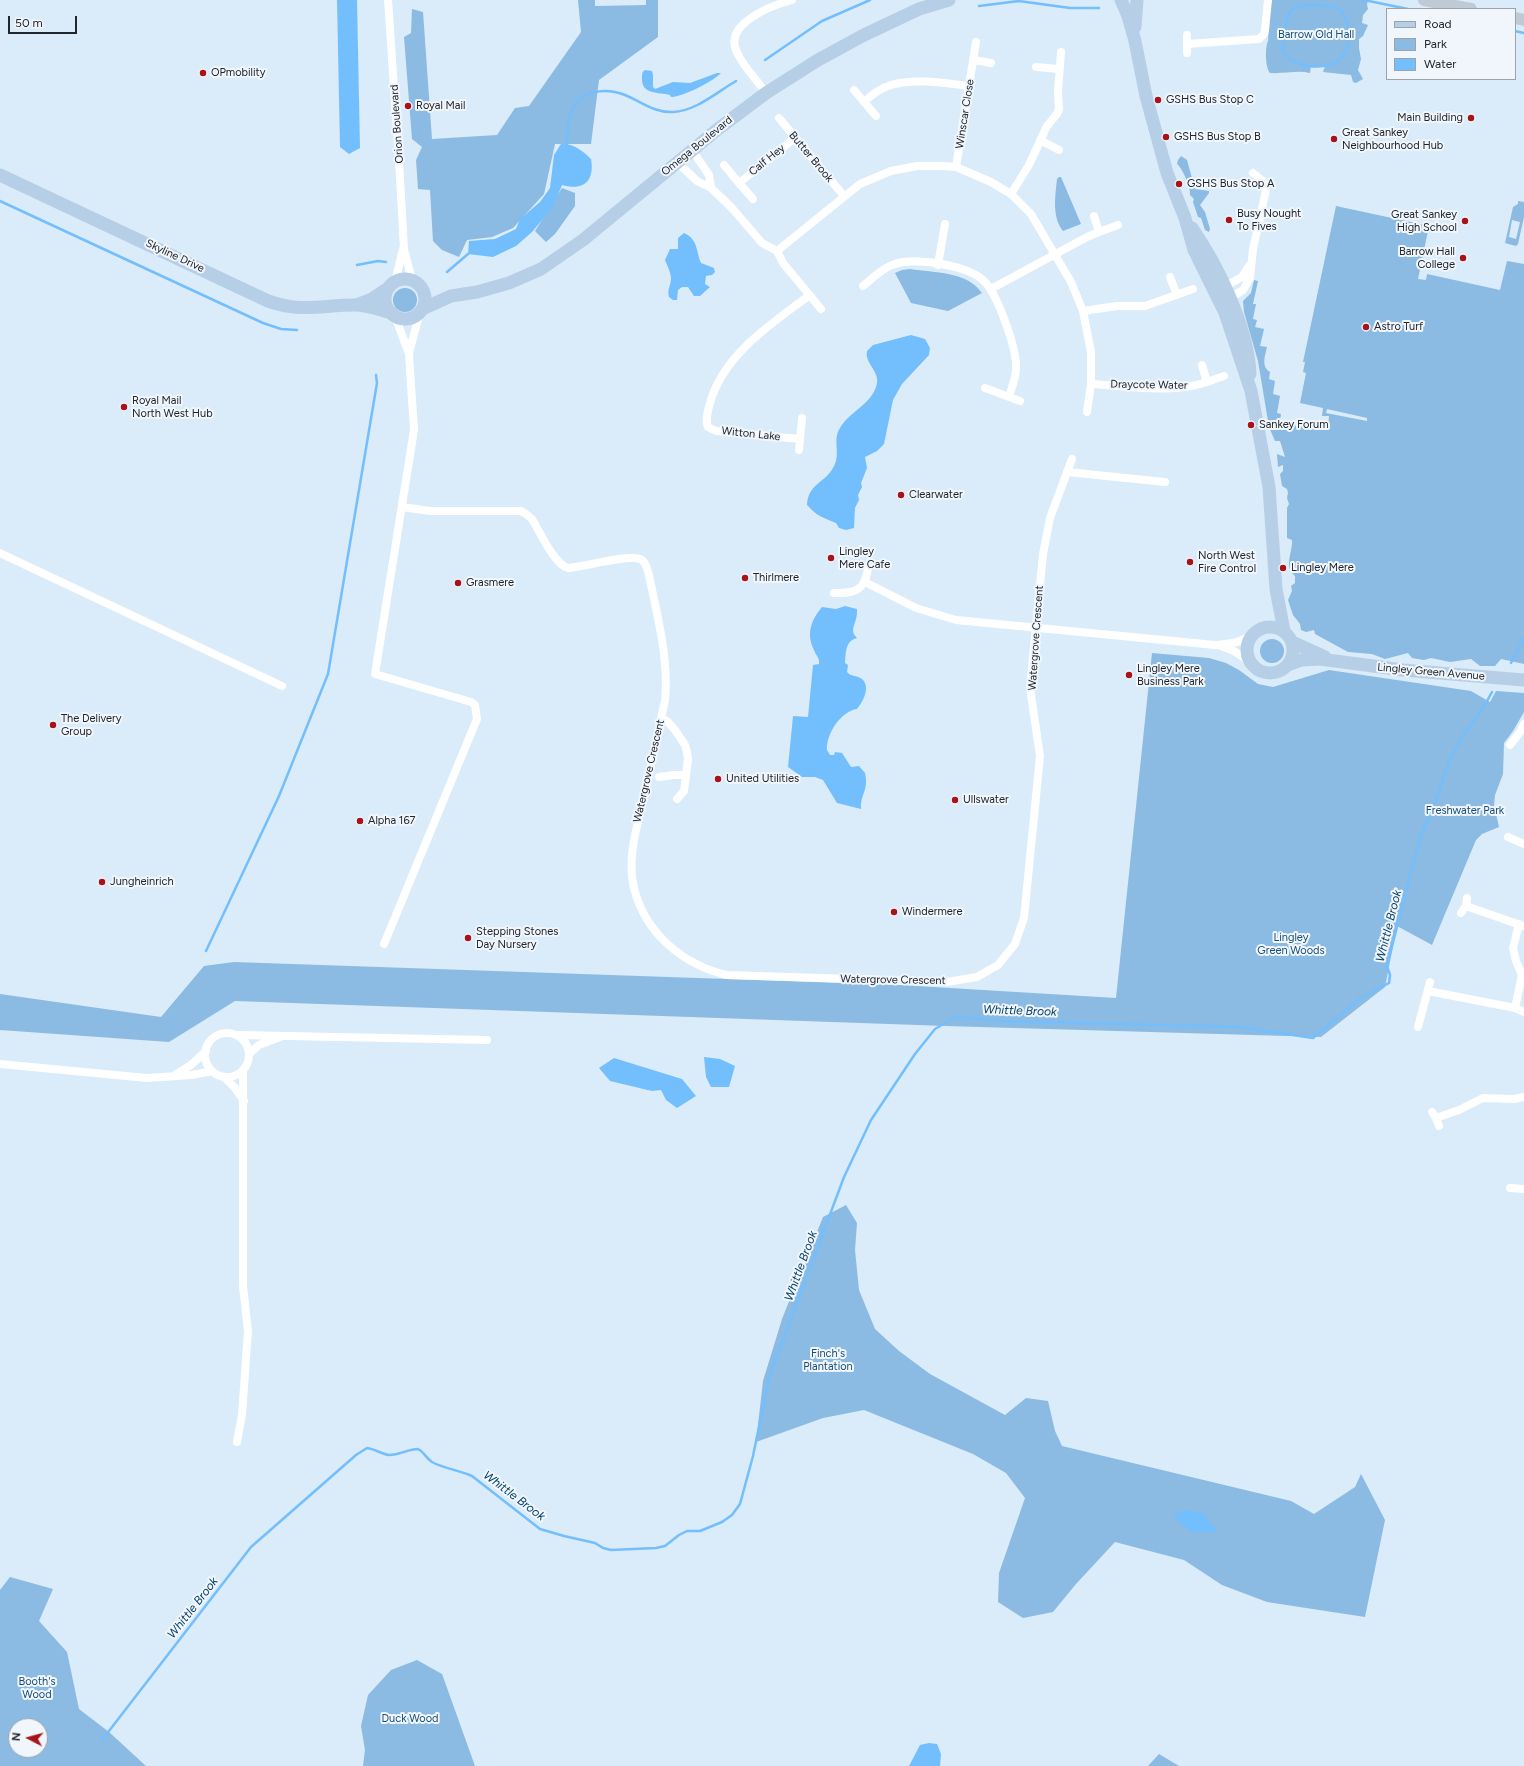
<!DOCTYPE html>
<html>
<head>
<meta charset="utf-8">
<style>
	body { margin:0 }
	#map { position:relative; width:1524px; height:1766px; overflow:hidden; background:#daebf9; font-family:Figtree,sans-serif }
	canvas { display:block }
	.legend { position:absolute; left:1386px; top:8px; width:130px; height:72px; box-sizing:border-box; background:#f0f6fc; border:1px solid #9da3a8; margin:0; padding:5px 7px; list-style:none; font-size:12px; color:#20262b }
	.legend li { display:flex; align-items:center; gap:8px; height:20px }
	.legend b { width:20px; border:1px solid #9da3a8 }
	.north { position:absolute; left:8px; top:1718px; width:40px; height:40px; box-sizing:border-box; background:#f0f6fc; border:1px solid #9da3a8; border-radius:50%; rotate:276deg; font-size:11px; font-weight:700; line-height:16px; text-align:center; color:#20262b }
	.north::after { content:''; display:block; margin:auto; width:14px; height:18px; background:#a8131b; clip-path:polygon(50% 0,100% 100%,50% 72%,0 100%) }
	.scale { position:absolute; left:8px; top:16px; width:69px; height:18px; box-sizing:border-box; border:2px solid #20262b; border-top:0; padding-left:5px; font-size:12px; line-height:14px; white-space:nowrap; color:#20262b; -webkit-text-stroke:3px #f0f6fc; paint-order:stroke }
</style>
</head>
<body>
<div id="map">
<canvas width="1524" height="1766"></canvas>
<ul class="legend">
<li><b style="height:5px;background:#b6cfe6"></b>Road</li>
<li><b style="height:11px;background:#8bbae3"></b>Park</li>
<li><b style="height:11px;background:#73bffd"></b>Water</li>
</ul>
<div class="north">N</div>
<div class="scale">50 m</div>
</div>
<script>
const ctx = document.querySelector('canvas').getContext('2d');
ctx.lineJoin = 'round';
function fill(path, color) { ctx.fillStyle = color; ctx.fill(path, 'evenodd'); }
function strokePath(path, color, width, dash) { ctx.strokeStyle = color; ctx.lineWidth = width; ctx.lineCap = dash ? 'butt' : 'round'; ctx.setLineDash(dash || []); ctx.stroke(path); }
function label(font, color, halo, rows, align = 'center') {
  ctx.font = font + ' Figtree,sans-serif'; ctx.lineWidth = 4; ctx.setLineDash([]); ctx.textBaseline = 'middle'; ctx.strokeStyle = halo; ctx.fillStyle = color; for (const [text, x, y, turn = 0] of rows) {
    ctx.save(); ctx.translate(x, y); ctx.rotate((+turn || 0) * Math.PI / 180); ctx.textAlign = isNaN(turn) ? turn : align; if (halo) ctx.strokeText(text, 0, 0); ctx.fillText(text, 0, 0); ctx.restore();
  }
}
fill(new Path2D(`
	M 578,0 L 595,0 L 595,6 L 646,5 L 646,0 L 658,0 L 658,37 L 599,80 L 591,144 L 555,144 L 544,194 L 513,228 L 492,237 L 467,240 L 459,257 L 442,250 L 433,241 L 430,190 L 418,189 L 416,160 L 422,147 L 412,139 L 404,37 L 411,33 L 412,9 L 423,12 L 432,139 L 497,135 L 515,108 L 529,106 L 581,32 Z
	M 1271,0 L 1368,0 L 1367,5 L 1368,9 L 1363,15 L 1362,23 L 1368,25 L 1363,36 L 1359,39 L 1359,48 L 1361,59 L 1358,70 L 1363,79 L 1356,83 L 1353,82 L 1351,75 L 1323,72 L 1325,66 L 1311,66 L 1310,73 C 1297,70 1284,74 1270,73 C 1265,67 1265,47 1268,41 Z
	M 1181,156 L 1187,160 L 1195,189 L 1209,191 L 1209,193 L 1200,205 L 1205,212 L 1210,229 L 1209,232 L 1205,230 L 1201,218 L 1198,217 L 1193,202 L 1194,199 L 1190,195 C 1191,188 1183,169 1177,164 L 1178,160 Z
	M 1059,177 L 1061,177 L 1081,224 L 1063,231 C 1052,217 1055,198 1057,179 Z
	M 562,188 L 575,193 L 575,206 L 555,234 L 546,242 L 535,231 Z
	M 1518,201 L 1524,202 L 1524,217 L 1518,244 L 1516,246 L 1505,243 L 1513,207 L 1518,204 ZM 1512,220 L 1520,222 L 1516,239 L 1509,237 Z
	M 1336,206 L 1429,226 L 1418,279 L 1426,280 L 1427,274 L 1500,290 L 1507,261 L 1524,264 L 1524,664 L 1501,659 L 1495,666 L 1480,666 L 1471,659 L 1450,662 L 1431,658 L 1424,660 L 1412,658 L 1408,653 L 1385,659 L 1372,654 L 1348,652 L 1315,634 L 1314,630 L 1306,632 L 1301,630 L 1300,624 L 1293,615 L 1288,600 L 1292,591 L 1291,586 L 1295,583 L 1295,576 C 1283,566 1293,552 1292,540 L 1287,538 L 1287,508 L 1289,504 L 1287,498 L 1288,493 L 1287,489 L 1282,486 L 1280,474 L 1283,471 L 1283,465 L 1278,467 L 1277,454 L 1285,457 L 1280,441 L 1275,441 L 1269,427 L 1258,361 L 1244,312 L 1243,301 L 1251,293 L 1254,280 L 1258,281 L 1253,304 L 1256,304 L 1253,319 L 1257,320 L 1255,327 L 1264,329 L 1260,346 L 1267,347 C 1265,356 1261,367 1270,372 L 1269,379 L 1275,381 L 1273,394 L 1280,396 L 1277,413 L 1281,414 L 1280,421 L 1285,422 L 1285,425 L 1310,427 L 1311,421 L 1314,425 L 1328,427 L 1329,416 L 1322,416 L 1323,408 L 1300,403 L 1306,373 L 1303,372 L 1305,362 L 1303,362 ZM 1327,409 L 1367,418 L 1367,421 L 1326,413 Z
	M 910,269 C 934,273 967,271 982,293 L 948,311 L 911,303 L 895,273 L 902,270 Z
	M393 300a12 12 0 1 1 24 0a12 12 0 1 1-24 0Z
	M1260 651a12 12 0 1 1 24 0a12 12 0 1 1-24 0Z
	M 1152,653 L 1209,658 L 1226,663 L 1239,670 L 1258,684 L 1273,687 L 1329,670 L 1471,691 L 1490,702 L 1496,691 L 1524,693 L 1524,712 L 1513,731 L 1504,743 L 1503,774 L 1495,795 L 1494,805 L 1499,827 L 1482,834 L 1476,840 L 1432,945 L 1397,926 L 1385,987 L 1321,1037 L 946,1026 L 235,1001 L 169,1042 L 0,1030 L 0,994 L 161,1017 L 204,966 L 234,962 L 900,985 L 1116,998 Z
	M 846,1205 L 857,1223 L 855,1250 L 859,1290 L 875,1329 L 899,1351 L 930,1374 L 1005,1415 L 1026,1398 L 1048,1401 L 1055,1431 L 1062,1446 L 1291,1501 L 1314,1514 L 1355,1487 L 1361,1474 L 1385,1520 L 1365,1617 L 1267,1602 L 1222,1585 L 1184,1560 L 1115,1542 L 1076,1584 L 1053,1612 L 1023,1618 L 998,1602 L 999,1573 L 1025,1498 L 1006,1473 L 973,1454 L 864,1410 L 823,1418 L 756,1442 L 763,1381 L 782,1319 L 823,1217 Z
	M 10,1577 L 53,1589 L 39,1621 L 67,1652 L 79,1709 L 109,1732 L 146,1766 L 0,1766 L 0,1590 ZM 16,1726 L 40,1726 L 40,1750 L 16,1750 Z
	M 417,1660 L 442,1674 L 475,1766 L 363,1766 L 365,1750 L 361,1726 L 368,1695 L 391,1670 Z
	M 1159,1754 L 1179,1766 L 1148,1766 Z`), '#8bbae3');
fill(new Path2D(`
	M 337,0 L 357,0 L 360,148 L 349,154 L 340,147 Z
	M 645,70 L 652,71 L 653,75 L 653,87 L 655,89 L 673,82 L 690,83 L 717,73 L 721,73 C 713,82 681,97 672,97 C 671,97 670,96 670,95 C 659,92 641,95 642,78 C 642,74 642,72 645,70 Z
	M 561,144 C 573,143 583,151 591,159 C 595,182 583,191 562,185 L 553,207 L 532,232 L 516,246 L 493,257 L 468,254 L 469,241 L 495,239 L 516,229 L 520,219 L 540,202 L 550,188 L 554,155 Z
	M 684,233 C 698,239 696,251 701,263 L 714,268 L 715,272 L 712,275 L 706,276 L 705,284 L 710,287 L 700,296 L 694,296 L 688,287 L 682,287 L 678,290 L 677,300 L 673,300 L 669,297 C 667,288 671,286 671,278 C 671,273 667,265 665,260 L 670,249 L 678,249 L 678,238 Z
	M 911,335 L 925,339 L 930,348 L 929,355 L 902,384 L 893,400 L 884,444 L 877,451 L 865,457 L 867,468 L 861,483 L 862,487 L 858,495 L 859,500 L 855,508 L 854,528 L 846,530 L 839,528 L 836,523 C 822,517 818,517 807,505 C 808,483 826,483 834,466 C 841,454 832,440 840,428 C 849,412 870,405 876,387 C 882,372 864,364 867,351 L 873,345 Z
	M 845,606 L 857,609 C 857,612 857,616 856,619 C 854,627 850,631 857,638 C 845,641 846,653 845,663 L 848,665 L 847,672 C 851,677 857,675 862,679 C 871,687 863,702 857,709 C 841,711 826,734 827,750 L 830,755 L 834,755 L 835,752 L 842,753 L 851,767 L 859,766 L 865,773 C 869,791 860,794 861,809 L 837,803 L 823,780 L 815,777 L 802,777 L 788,767 L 793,716 L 808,717 L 813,665 L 819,664 C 820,658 816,656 814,650 C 806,634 811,620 822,607 L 836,609 Z
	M 704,1057 L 720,1059 L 735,1066 L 729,1087 L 711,1087 L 706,1077 Z
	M 614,1058 L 682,1079 L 696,1096 L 677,1108 L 666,1100 L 661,1090 L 652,1091 L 610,1081 L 599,1068 Z
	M 1183,1510 L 1202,1512 L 1218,1532 L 1191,1532 L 1173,1516 Z
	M 929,1743 L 937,1744 L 941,1754 L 940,1766 L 909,1766 L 920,1745 Z`), '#73bffd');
strokePath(new Path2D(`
	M 1364,0 L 1408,9
	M 1321,5 C 1328,6 1337,6 1341,11 C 1352,22 1351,51 1339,60 C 1325,71 1292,68 1283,51 C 1284,41 1284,15 1293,9 C 1300,4 1313,5 1321,5 Z
	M 979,6 L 1019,1 L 1070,8 L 1099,8
	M 1515,31 L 1524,33
	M 765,60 L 822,21 L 870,0
	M 567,144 C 567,134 567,123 571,113 C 578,90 605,87 625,95 C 642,102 654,113 673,112 C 696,111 717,92 736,81
	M 0,201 L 263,323 L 281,329 L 297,330
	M 357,265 L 378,261 L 386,262
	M 447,272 L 468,254
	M 1511,663 L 1524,639
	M 206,951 L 279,796 L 328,674 L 377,383 L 376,375
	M 102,1740 L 251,1547 L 356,1455 L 367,1448 C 375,1449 381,1454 389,1455 C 400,1455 408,1449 418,1449 C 424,1452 426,1458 432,1462 C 445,1469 459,1470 472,1476 L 540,1529 L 564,1536 L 595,1543 L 603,1548 L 611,1550 L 656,1548 L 665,1546 L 679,1535 L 687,1531 L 700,1531 L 722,1522 L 732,1515 L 740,1504 L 753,1456 L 769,1378 L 844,1177 L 871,1120 L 915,1054 L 935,1029 L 955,1017 L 1002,1021 L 1240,1027 L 1313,1038 L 1359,999 L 1389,983 L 1390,975 L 1387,966 L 1414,860 L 1423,831 L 1436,801 L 1444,776 L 1450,759 L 1464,734 L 1482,710 L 1492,692`), '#73bffd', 2.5);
strokePath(new Path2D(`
	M 388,0 L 399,161 L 404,249 L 412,280
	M 1187,35 L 1187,53
	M 1187,44 L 1259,39 L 1264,34 L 1265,30 L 1268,0
	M 974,60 L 991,63
	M 1036,67 L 1059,69
	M 854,90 L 876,116
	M 766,93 C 757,80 741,64 736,50 C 725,23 773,5 792,0
	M 864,102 C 872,95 880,88 891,85 C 915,78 944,83 969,86
	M 779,118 L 844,196
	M 1040,140 L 1059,150
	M 692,150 L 709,175 L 711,188
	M 677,162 L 697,181 L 711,188 L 732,208 L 762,243 L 777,251 L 860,184 L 891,171 L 917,166 L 943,166 L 956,167 L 991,182 L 1011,194 L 1031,214 L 1071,282 L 1083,311 L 1091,352 L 1091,384 L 1087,412
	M 724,165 L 739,183 L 795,138
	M 956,167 L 976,42
	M 739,183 L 753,199
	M 1011,194 L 1029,165 L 1047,126 L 1057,114 L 1059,109 L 1058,92 L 1061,52
	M 1099,232 L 1118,225
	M 777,251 L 783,263 L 821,309
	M 938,265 L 945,224
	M 1170,277 L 1177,295
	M 395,282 L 403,249
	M 863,286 C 872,279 881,269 892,265 C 913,256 969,265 985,282 C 998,296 1017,349 1016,368 C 1016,378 1012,387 1009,397
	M 1222,288 L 1242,277 L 1249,266
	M 991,289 L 1087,237 L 1099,232 L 1094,216
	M 1227,300 L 1243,290 L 1250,278 L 1253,249 L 1266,190 L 1263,181 L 1253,173
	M 1083,311 L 1117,306 L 1145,306 L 1193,289
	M 409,353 L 420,312
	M 1202,365 L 1207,382 L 1224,376
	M 1091,384 C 1129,386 1171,394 1207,382
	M 985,388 L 1020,401
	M 800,439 L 716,431 L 708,427 C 705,420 708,410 710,403 C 723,355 772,323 810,295
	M 799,450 L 802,418
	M 1067,472 L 1165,482
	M 402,507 L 430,511 L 521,511 L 526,514 L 532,519 C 540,532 554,564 568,568 C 584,567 628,554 640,559 C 646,561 647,569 649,575 C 657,615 669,658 665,700 C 659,729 652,759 646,789 C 639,819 626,857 634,888 C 645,933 683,965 727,975 L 947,982 L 977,977 L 998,965 L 1015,944 L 1024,918 L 1040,756 L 1030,688 L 1043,554 L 1050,518 L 1072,459
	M 0,553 L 282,686
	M 865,582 L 916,608 L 956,620 L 1215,645 C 1229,644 1241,643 1253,634
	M 834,593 C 856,594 866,589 868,567
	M 1221,646 L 1234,651 L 1250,662
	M 661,718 L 667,721 L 675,730 L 685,745 L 687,752 L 688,759 L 684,791 L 677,799
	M 1510,745 L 1520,732 L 1524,724
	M 659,777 L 674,775 L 686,775
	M 1508,837 L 1524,844
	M 1466,906 L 1523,926
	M 1461,913 L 1466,906 L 1467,898
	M 384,944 L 477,719 L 475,705 L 471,702 L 375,674 L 414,430 L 409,354 L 395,316
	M 1428,991 L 1515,1008 L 1524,1012
	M 1515,1008 L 1522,975 L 1516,961 L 1513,948 L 1519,924
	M 1418,1027 L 1430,982
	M205 1055a22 22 0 1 1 44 0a22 22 0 1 1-44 0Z
	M 238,1035 L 487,1040
	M 250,1053 L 259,1045 L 280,1037
	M 0,1064 L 147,1078 L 192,1075 L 212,1071
	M 175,1075 L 191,1065 L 206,1051
	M 224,1077 L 235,1088 L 244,1101
	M 1432,1112 L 1436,1118 L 1439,1126
	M 1436,1118 L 1459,1110 L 1483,1098 L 1514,1099 L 1524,1097
	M 1510,1188 L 1524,1189
	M 237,1442 L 242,1415 L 248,1331 L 243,1286 L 243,1070`), '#fff', 8);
strokePath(new Path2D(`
	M 1424,0 L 1471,9
	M 1515,18 L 1524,20`), '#bfcad5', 12);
strokePath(new Path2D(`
	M 1121,0 L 1128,16 L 1135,41 L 1146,96 L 1167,173 L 1185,218 L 1194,250 L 1225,313 L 1251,391 L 1269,487 L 1276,589 L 1284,631
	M 1135,27 L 1137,0
	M 0,175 L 268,301 C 302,313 321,305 355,305 C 367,305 380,310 392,313
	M 1192,228 C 1218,266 1248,327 1250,374
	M385 299a20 20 0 1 1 40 0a20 20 0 1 1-40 0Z
	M 356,305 L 372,299 L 387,289
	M 422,309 L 451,296 L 477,292 L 509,283 L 541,269 L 583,240 L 718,129 L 766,93 L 818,60 L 864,35 L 919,9 L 949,0
	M1247 650a23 23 0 1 1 46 0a23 23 0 1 1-46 0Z
	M 1292,642 L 1325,657
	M 1288,665 L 1302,660 L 1320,659 L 1403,670 L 1524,680`), '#b6cfe6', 13);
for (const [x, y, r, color] of [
	[203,73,4,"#a8131b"],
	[1158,100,4,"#a8131b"],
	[408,106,4,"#a8131b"],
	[1471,118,4,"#a8131b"],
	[1166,137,4,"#a8131b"],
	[1334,139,4,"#a8131b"],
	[1179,184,4,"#a8131b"],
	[1229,220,4,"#a8131b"],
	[1465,221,4,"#a8131b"],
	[1463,258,4,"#a8131b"],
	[1366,327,4,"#a8131b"],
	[124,407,4,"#a8131b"],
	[1251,425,4,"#a8131b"],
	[901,495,4,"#a8131b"],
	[831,558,4,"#a8131b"],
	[1190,562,4,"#a8131b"],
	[1283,568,4,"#a8131b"],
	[745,578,4,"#a8131b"],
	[458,583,4,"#a8131b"],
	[1129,675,4,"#a8131b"],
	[53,725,4,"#a8131b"],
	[718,779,4,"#a8131b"],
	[955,800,4,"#a8131b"],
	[360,821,4,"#a8131b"],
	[102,882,4,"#a8131b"],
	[894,912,4,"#a8131b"],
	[468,938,4,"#a8131b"]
]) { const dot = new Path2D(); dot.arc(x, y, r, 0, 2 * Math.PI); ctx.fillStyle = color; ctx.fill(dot); strokePath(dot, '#f0f6fc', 1.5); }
label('11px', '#174e76', '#f0f6fc', [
	["Barrow Old Hall",1316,35],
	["Freshwater Park",1465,811],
	["Lingley",1291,938],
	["Green Woods",1291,951],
	["Finch's",828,1354],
	["Plantation",828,1367],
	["Booth's",37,1682],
	["Wood",37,1695],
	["Duck Wood",410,1719]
]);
label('11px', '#20262b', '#f0f6fc', [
	["OPmobility",211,73],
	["GSHS Bus Stop C",1166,100],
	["Royal Mail",416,106],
	["Main Building",1463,118,"right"],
	["Great Sankey",1342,133],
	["Neighbourhood Hub",1342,146],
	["GSHS Bus Stop B",1174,137],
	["GSHS Bus Stop A",1187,184],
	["Busy Nought",1237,214],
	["To Fives",1237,227],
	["Great Sankey",1457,215,"right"],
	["High School",1457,228,"right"],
	["Barrow Hall",1455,252,"right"],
	["College",1455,265,"right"],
	["Astro Turf",1374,327],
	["Royal Mail",132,401],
	["North West Hub",132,414],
	["Sankey Forum",1259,425],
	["Clearwater",909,495],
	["Lingley",839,552],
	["Mere Cafe",839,565],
	["North West",1198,556],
	["Fire Control",1198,569],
	["Lingley Mere",1291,568],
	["Thirlmere",753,578],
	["Grasmere",466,583],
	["Lingley Mere",1137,669],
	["Business Park",1137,682],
	["The Delivery",61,719],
	["Group",61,732],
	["United Utilities",726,779],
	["Ullswater",963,800],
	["Alpha 167",368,821],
	["Jungheinrich",110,882],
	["Windermere",902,912],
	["Stepping Stones",476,932],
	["Day Nursery",476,945]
], 'left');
label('11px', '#20262b', '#f0f6fc', [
	["Winscar Close",965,114,-81],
	["Orion Boulevard",397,124,-94],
	["Omega Boulevard",697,146,-39],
	["Butter Brook",811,157,50],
	["Calf Hey",767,160,-39],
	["Skyline Drive",175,256,25],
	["Draycote Water",1149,385,1],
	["Witton Lake",751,434,6],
	["Watergrove Crescent",1036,638,-86],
	["Lingley Green Avenue",1431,672,5],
	["Watergrove Crescent",649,771,-77],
	["Watergrove Crescent",893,980,1]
]);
label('italic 12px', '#06426a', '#f0f6fc', [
	["Whittle Brook",1389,926,-76],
	["Whittle Brook",1020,1011,2],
	["Whittle Brook",801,1266,-70],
	["Whittle Brook",514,1496,37],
	["Whittle Brook",193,1608,-52]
]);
</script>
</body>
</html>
